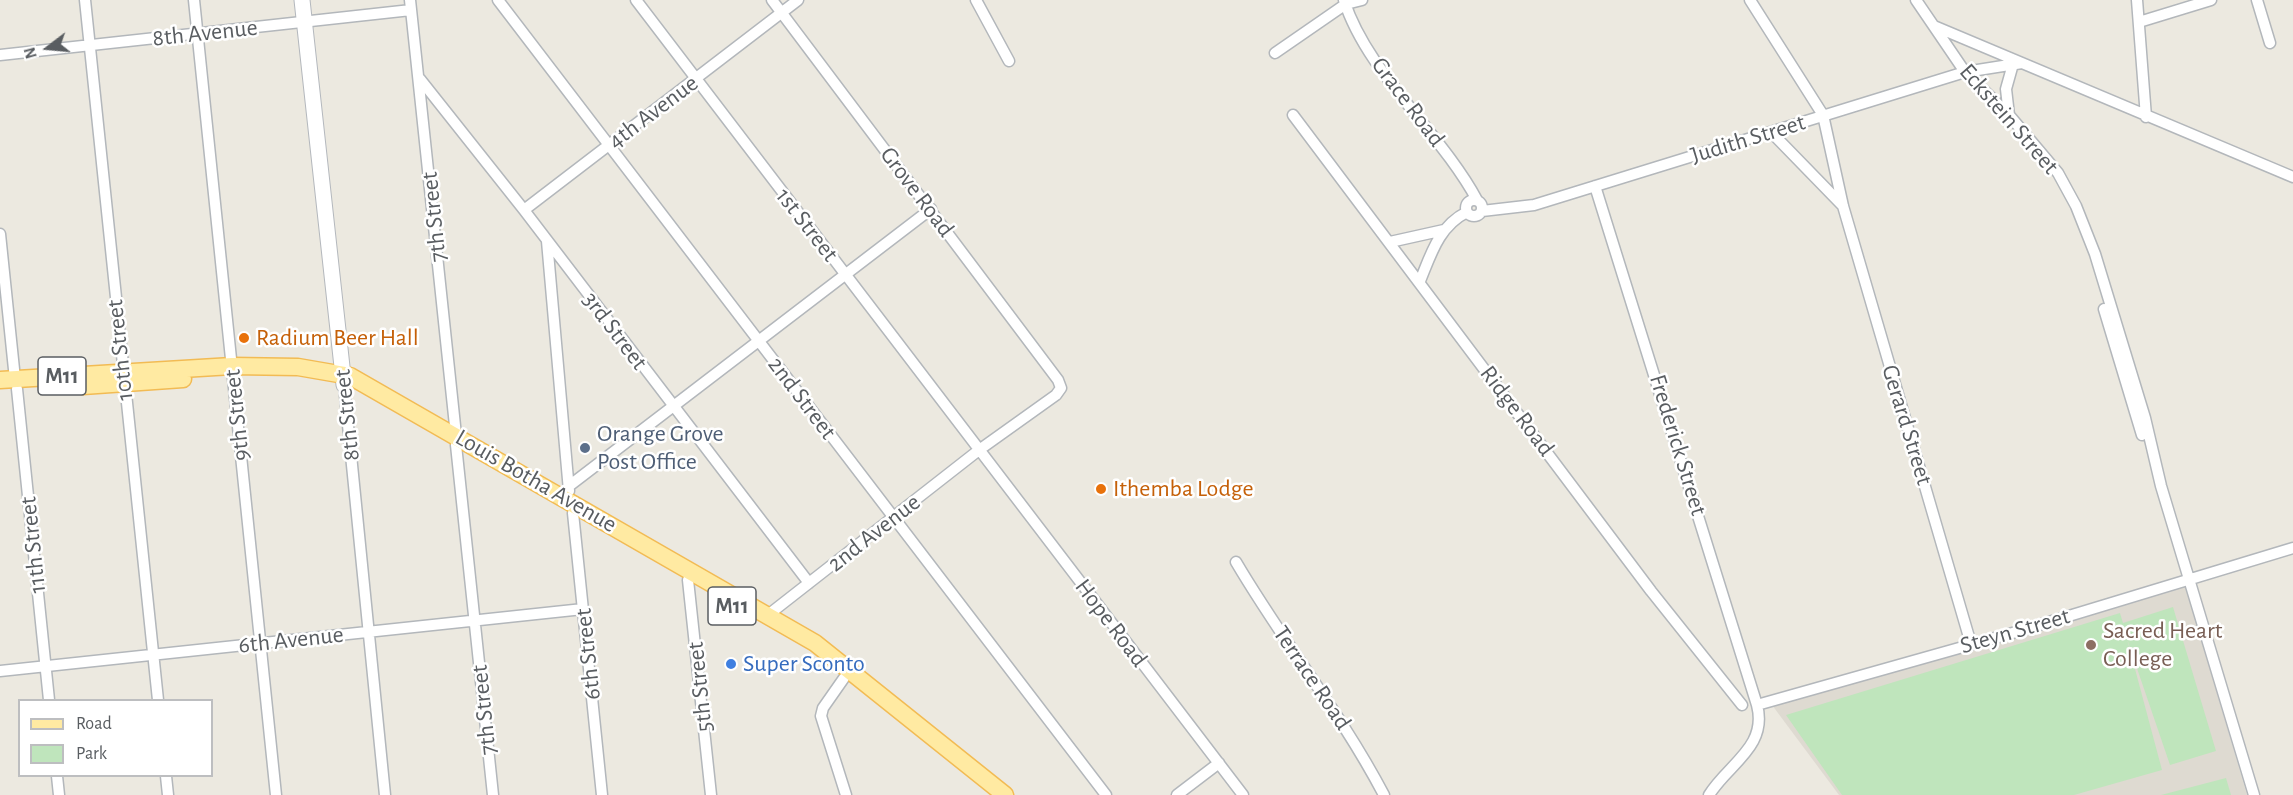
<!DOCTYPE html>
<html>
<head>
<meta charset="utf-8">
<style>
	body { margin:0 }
	#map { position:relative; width:2293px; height:795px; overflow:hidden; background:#ece9e0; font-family:"Alegreya Sans",sans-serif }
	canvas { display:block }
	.legend { position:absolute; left:18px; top:699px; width:195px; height:78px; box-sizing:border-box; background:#fff; border:2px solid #bdbec0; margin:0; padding:8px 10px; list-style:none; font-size:18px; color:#595d61 }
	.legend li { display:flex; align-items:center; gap:12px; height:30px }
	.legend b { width:30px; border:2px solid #bdbec0 }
	.north { position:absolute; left:18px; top:18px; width:60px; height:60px; -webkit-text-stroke:4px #fff; paint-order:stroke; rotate:254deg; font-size:16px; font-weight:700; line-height:24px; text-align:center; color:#595d61 }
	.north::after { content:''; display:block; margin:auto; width:21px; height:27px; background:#595d61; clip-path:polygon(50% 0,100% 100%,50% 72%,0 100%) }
</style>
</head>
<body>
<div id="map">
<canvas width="2293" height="795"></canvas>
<ul class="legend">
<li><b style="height:8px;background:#ffeaa2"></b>Road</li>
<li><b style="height:16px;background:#bfe5bc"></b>Park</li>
</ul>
<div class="north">N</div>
</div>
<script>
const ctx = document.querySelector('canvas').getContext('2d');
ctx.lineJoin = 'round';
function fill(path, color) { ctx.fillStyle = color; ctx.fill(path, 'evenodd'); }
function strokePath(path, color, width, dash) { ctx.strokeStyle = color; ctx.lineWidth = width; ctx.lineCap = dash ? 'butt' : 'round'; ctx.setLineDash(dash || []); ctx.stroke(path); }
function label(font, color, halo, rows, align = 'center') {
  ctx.font = font + ' "Alegreya Sans",sans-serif'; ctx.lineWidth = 5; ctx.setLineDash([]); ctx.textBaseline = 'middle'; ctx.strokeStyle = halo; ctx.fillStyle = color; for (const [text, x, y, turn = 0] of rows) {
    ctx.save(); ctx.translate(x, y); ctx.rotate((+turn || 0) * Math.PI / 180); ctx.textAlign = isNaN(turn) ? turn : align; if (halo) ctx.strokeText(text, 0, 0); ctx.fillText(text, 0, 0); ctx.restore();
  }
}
fill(new Path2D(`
	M 2185,585 L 2247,795 L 1839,795 L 1772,705 Z`), '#dedad1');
fill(new Path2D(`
	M 2173,607 L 2216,751 L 2170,765 L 2127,639 L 2162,770 L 2074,795 L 1842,795 L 1786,715 L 2120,613 L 2123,623 Z
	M 2226,778 L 2231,795 L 2161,795 Z`), '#bfe5bc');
const street = new Path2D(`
	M 85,0 L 158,700
	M 194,0 L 276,795
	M 410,0 L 456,435
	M 498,0 L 1106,795
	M 636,0 L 1243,795
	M 976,0 L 1009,61
	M 1344,0 C 1366,71 1441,133 1477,200
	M 1750,0 L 1823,115 L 1843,206 L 1971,644
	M 1916,0 L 1965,72 L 2009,115 L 2058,173 L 2076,206 L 2095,254 L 2145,418 L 2161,486 L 2254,795
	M 2137,0 L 2146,117
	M 2257,0 L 2270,43
	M 2139,22 L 2211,0
	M 1934,26 L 2293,177
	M 1275,53 L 1346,4 L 1362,0
	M 0,55 L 411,10
	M 420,79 L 524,210 L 809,583
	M 1293,115 L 1651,591 L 1742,705
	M 2009,115 L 2006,89 L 2013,64
	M 1771,132 L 1843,206
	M 1595,186 L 1757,705
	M1466 208a8 8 0 1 1 16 0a8 8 0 1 1-16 0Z
	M 524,210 L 798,0
	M 1482,211 L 1534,205 L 1965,72 L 2022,63
	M 0,234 L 15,379
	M 547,241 L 569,491
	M 1390,242 L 1444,230
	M 1420,281 C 1431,254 1439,226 1467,212
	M 2104,309 L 2142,435
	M 344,385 L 385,795
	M 17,389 L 49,700
	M 456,445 L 493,795
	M 569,486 L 931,209
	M 573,513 L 602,795
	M 1236,562 C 1283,642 1341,713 1384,795
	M 688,580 L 711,795
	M 768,615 L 979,450 L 1056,395 L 1061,388 L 1058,380 L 772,0
	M 0,671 L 583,609
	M 844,678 L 823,708 L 821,716 L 846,795
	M 57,776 L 59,795
	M 166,776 L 168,795
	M 1177,795 L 1219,763
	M 1709,795 C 1728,764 1768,747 1757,705 L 2016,632 L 2293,548`);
const secondary = new Path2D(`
	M 302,0 L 344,385`);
const primary = new Path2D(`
	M 0,380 L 232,366 L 298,367 L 350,376 L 815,643 L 1005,795
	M 83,386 L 183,379`);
strokePath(street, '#b3b7bb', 13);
strokePath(secondary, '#b4b8bd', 17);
strokePath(primary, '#f2bb54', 19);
strokePath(street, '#fff', 10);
strokePath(secondary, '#fff', 15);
strokePath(primary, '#ffeaa2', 16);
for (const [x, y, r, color] of [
	[244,338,6,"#e8710a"],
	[585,448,6,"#5c6f8a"],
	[1101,489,6,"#e8710a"],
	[2091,645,6,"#8d6e63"],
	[731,664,6,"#3f7fe0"]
]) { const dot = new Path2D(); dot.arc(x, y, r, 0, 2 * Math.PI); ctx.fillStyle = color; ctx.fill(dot); strokePath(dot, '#fff', 2); }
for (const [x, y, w] of [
	[62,376,48],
	[732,606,48]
]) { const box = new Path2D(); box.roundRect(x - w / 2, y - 19, w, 38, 4.5); ctx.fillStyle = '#fff'; ctx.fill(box); strokePath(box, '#595d61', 1.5); }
label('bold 22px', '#595d61', null, [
	["M11",62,376],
	["M11",732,606]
]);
label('24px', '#595d61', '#fff', [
	["8th Avenue",205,33,-6],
	["Grace Road",1408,102,53],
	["4th Avenue",653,112,-37],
	["Eckstein Street",2009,119,49],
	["Judith Street",1748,139,-17],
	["Grove Road",917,192,53],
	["7th Street",434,217,-96],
	["1st Street",807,225,52],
	["3rd Street",615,331,53],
	["10th Street",120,350,-96],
	["2nd Street",802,398,53],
	["Ridge Road",1517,411,53],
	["9th Street",237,415,-96],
	["8th Street",347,415,-96],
	["Gerard Street",1907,425,73],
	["Frederick Street",1678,445,73],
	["Louis Botha Avenue",536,481,30],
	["2nd Avenue",874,533,-38],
	["11th Street",33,545,-96],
	["Hope Road",1111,623,53],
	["Steyn Street",2015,631,-16],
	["6th Avenue",291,640,-6],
	["6th Street",588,654,-96],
	["Terrace Road",1312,678,56],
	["5th Street",700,687,-96],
	["7th Street",484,710,-96]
]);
label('24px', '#c56008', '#fff', [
	["Radium Beer Hall",256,338],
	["Ithemba Lodge",1113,489]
], 'left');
label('24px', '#4e5e75', '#fff', [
	["Orange Grove",597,434],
	["Post Office",597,462]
], 'left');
label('24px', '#785e54', '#fff', [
	["Sacred Heart",2103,631],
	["College",2103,659]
], 'left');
label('24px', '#366cbe', '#fff', [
	["Super Sconto",743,664]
], 'left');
</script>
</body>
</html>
